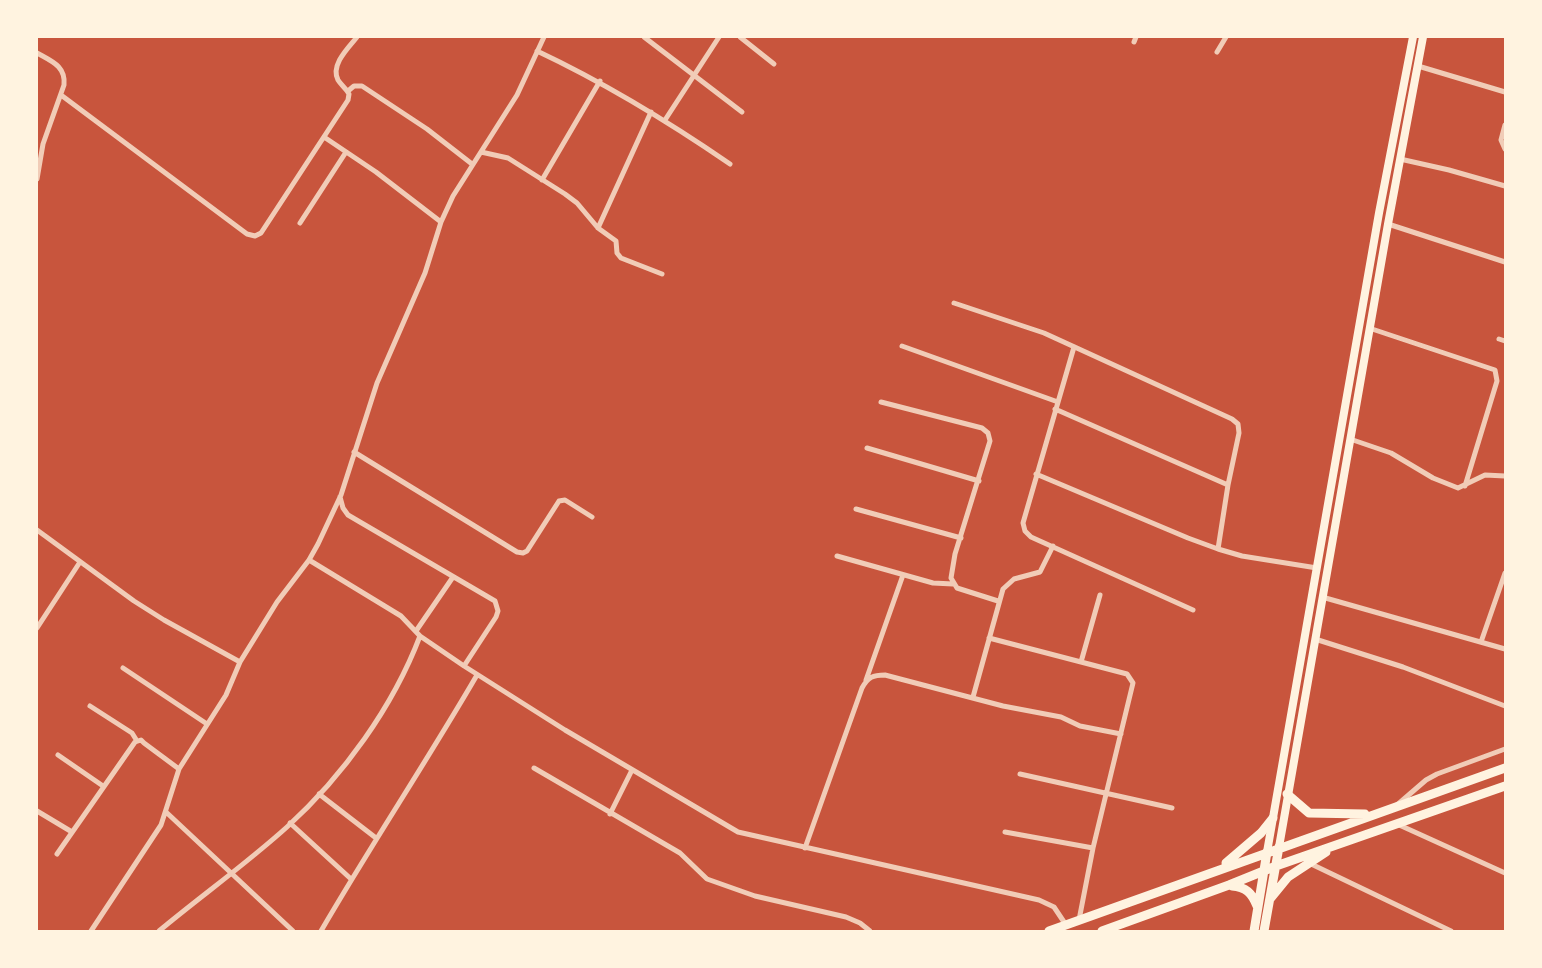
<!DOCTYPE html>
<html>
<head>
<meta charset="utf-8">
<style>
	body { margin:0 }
	#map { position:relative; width:1542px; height:968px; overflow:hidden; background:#c8553d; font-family:Lato,sans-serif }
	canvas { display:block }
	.frame { position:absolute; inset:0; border:38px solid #fff3e0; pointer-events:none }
</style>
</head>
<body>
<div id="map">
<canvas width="1542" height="968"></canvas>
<div class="frame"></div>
</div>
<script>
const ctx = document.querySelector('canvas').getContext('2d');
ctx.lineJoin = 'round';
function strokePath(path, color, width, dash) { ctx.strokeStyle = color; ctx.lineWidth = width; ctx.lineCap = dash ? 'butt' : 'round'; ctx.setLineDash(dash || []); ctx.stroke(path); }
strokePath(new Path2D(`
	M 644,37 L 742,112
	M 740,37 L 774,64
	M 1134,42 L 1136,37
	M 537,51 C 607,84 666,120 730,164
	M 1217,52 L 1226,37
	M 37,53 C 51,61 66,66 64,85 L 43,144 L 37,179
	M 1418,66 L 1505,92
	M 348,91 L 354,86 L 362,86 L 427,129 L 472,164
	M 61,95 L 247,234 L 255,236 L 261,233 L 348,100 L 349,94 C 346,88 341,85 338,80 C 330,65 349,47 357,37
	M 665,120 L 719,37
	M 1505,125 L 1501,140 L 1505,149
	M 324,137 L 376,172 L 441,222
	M 481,152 L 508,158 L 565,194 L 577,203 L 598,228 L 616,241 L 617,253 L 621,258 L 662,274
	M 1400,159 L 1449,170 L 1505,186
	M 542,180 L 600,81
	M 300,223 L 346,152
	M 1388,224 L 1505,262
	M 598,228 L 651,112
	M 954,303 L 1044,333 L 1232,419 L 1238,424 L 1239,433 L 1228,485 L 1218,549
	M 1369,328 L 1495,370 L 1497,381 L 1465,486
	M 1499,339 L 1505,341
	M 902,346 L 1058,402
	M 1074,347 L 1023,523 L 1025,531 L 1031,537 L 1193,610
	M 881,402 L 982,428 L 988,433 L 990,441 L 955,554 L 951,578 L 957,588 L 998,601
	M 1055,409 L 1228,485
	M 1350,439 L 1391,453 L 1433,478 L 1458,488 L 1485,475 L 1505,476
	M 867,448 L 979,481
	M 354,452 L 517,552 L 523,553 L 527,551 L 559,501 L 565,500 L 592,517
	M 1036,474 L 1188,538 L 1218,549 L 1242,556 L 1317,568
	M 340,497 L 343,508 L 348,515 L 495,601 L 498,611 L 496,617 L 464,666
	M 856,509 L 961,538
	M 37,530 L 134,601 L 164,620 L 240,662
	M 837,556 L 933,583 L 953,584
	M 309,560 L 401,616 L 420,636 L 464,666 L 565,730 L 738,832 L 1039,900 L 1054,907 L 1066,925
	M 1322,597 L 1505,649
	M 37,628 L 80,562
	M 416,631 L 453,577
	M 989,638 L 1127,674 L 1133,683 L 1093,848 L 1079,920
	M 1315,639 L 1403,667 L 1505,706
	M 1481,642 L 1505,573
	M 1081,662 L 1100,595
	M 123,668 L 207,724
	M 866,680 L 903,575
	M 973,697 L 1003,589 L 1014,579 L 1040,572 L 1053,546
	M 90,706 L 132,733 L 137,741
	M 58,755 L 103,786
	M 534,768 L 680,853 L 707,879 L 755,896 L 846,917 L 860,923 L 870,931
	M 1020,774 L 1172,808
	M 319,794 L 376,838
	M 1397,805 L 1426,780 L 1437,774 L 1505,749
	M 37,811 L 72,832
	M 166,812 L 293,931
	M 610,814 L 632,770
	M 290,823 L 351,879
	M 1397,824 L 1505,873
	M 1005,832 L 1093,848
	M 805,848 L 862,688 C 868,677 873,675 885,675 L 1003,706 L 1061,717 L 1080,726 L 1121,734
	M 57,854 L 135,742 L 141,740 L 144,743 L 179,769
	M 1309,863 L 1451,931
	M 91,931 L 161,825 L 179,769 L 226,695 L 240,662 L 277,602 L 309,560 L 318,544 L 341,495 L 377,383 L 425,273 L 441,222 L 453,196 L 517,95 L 544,37
	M 159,931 C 201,896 246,864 287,827 C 343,776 393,707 420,636
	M 321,931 C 371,845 427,761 477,675`), '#f1ccb7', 5);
strokePath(new Path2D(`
	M 1279,847 L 1388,224 L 1423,37
	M 1267,852 L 1379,213 L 1413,37`), '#fff3e0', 8);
strokePath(new Path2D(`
	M 1287,794 L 1309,813 L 1365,814
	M 1226,863 L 1261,833 L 1273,818
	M 1232,886 C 1246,887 1252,893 1257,906
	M 1270,899 L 1288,877 L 1326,852
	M 1049,931 L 1505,768
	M 1102,931 L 1229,885 L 1276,866 L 1505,786
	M 1254,931 L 1267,852
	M 1264,931 L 1279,847`), '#fff3e0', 9);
</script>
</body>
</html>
